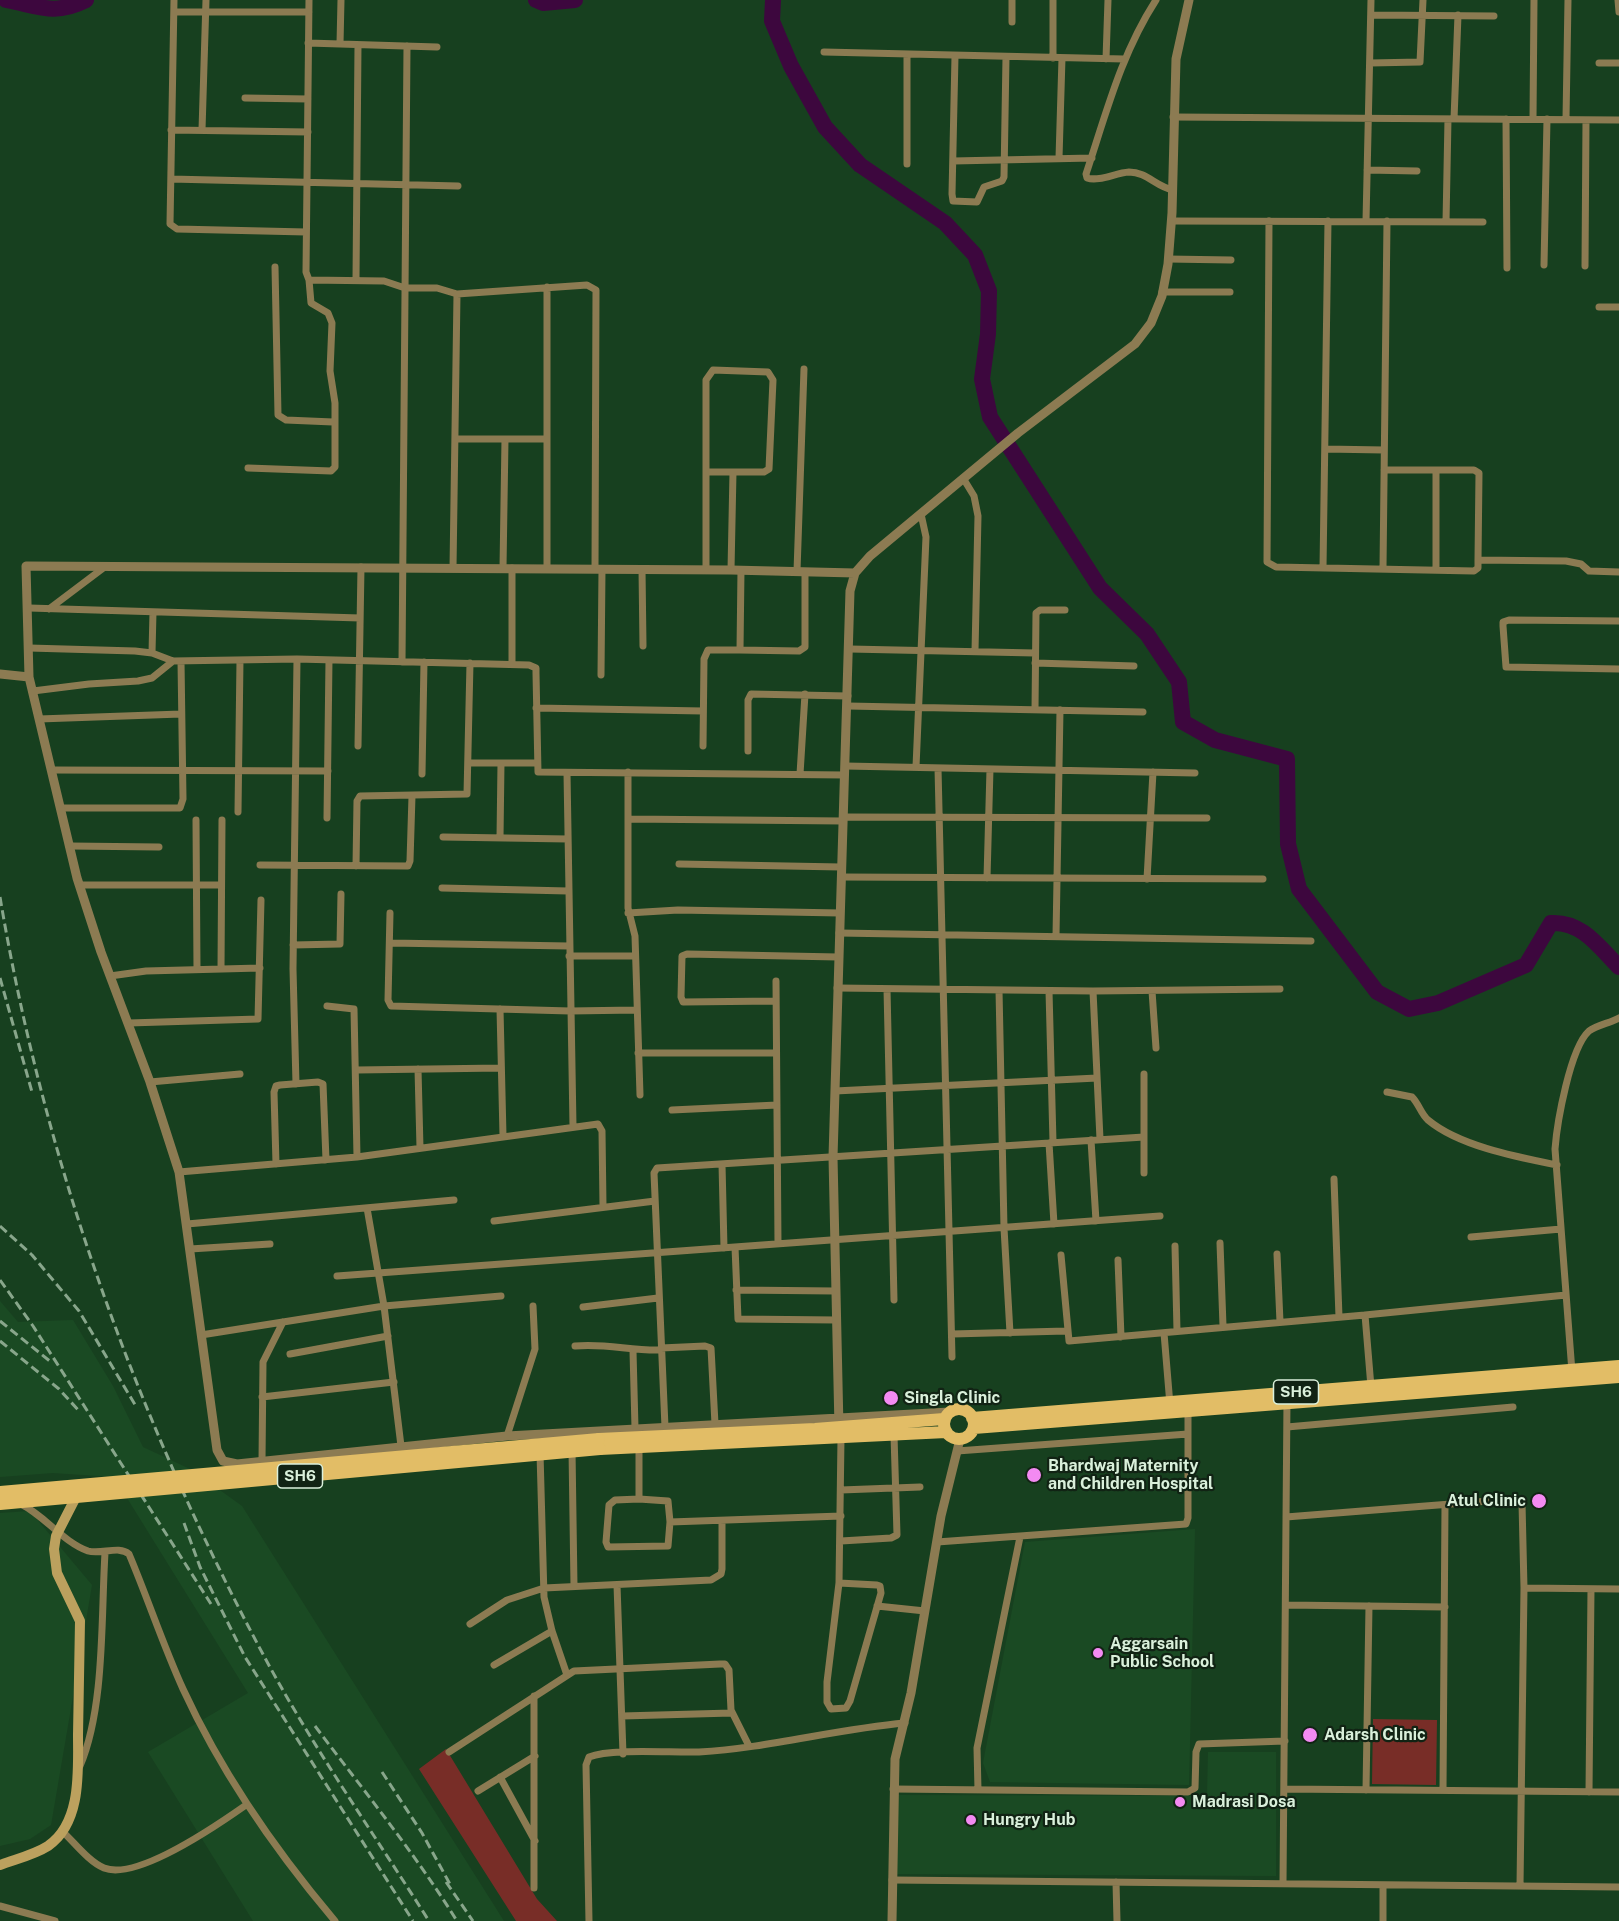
<!DOCTYPE html>
<html>
<head>
<meta charset="utf-8">
<style>
	body { margin:0 }
	canvas { display:block; background:#17401f }
</style>
</head>
<body>
<canvas width="1619" height="1921"></canvas>
<script>
const ctx = document.querySelector('canvas').getContext('2d');
ctx.lineJoin = 'round';
function fill(path, color) { ctx.fillStyle = color; ctx.fill(path, 'evenodd'); }
function strokePath(path, color, width, dash) { ctx.strokeStyle = color; ctx.lineWidth = width; ctx.lineCap = dash ? 'butt' : 'round'; ctx.setLineDash(dash || []); ctx.stroke(path); }
function label(font, color, halo, rows, align = 'center') {
  ctx.font = font + ' "Public Sans",sans-serif'; ctx.lineWidth = 4.5; ctx.setLineDash([]); ctx.textBaseline = 'middle'; ctx.strokeStyle = halo; ctx.fillStyle = color; for (const [text, x, y, turn = 0] of rows) {
    ctx.save(); ctx.translate(x, y); ctx.rotate((+turn || 0) * Math.PI / 180); ctx.textAlign = isNaN(turn) ? turn : align; if (halo) ctx.strokeText(text, 0, 0); ctx.fillText(text, 0, 0); ctx.restore();
  }
}
fill(new Path2D(`
	M 0,1301 L 18,1322 L 73,1320 L 113,1386 L 143,1447 L 192,1470 L 242,1506 L 504,1921 L 253,1921 L 148,1752 L 248,1693 L 114,1477 L 53,1473 L 0,1477 Z
	M 30,1511 L 92,1585 L 51,1825 L 30,1839 L 0,1846 L 0,1513 Z
	M 1195,1529 L 1189,1785 L 990,1782 L 983,1763 L 1025,1542 Z
	M 1208,1752 L 1276,1752 L 1276,1876 L 895,1874 L 896,1795 L 1207,1796 Z`), '#1a4a23');
fill(new Path2D(`
	M 1373,1719 L 1437,1720 L 1436,1785 L 1372,1784 Z
	M 446,1749 L 537,1899 L 557,1921 L 516,1921 L 419,1769 Z`), '#782d27');
strokePath(new Path2D(`
	M 6,0 C 39,6 54,16 86,0
	M 536,0 L 543,3 L 575,0
	M 773,0 L 772,21 L 791,66 L 825,127 L 860,165 L 945,223 L 975,255 L 989,291 L 988,334 L 982,379 L 990,417 L 1100,588 L 1147,634 L 1179,682 L 1183,722 L 1215,740 L 1287,759 L 1288,844 L 1299,889 L 1377,992 L 1409,1009 L 1438,1003 L 1526,965 L 1551,923 C 1582,921 1599,947 1619,967`), '#3d073e', 16);
strokePath(new Path2D(`
	M 174,0 L 170,224 L 177,229 L 306,232
	M 1156,0 C 1121,54 1106,114 1086,174 L 1087,178 C 1099,182 1115,173 1129,172 C 1147,172 1156,187 1173,190
	M 1618,0 L 1619,12
	M 174,12 L 309,12
	M 1371,15 L 1494,16
	M 1012,22 L 1012,0
	M 308,43 L 437,47
	M 340,44 L 341,0
	M 824,52 L 1124,59
	M 955,56 L 952,194 L 953,201 L 977,202 L 984,187 L 1002,181 L 1004,177 L 1006,57
	M 1053,58 L 1053,0
	M 1106,59 L 1108,0
	M 1370,63 L 1420,62 L 1423,0
	M 1599,63 L 1619,63
	M 245,98 L 308,99
	M 1173,117 L 1619,120
	M 1454,119 L 1458,15
	M 1506,119 L 1507,268
	M 1533,119 L 1534,0
	M 1566,119 L 1568,0
	M 171,130 L 308,132
	M 202,130 L 206,0
	M 1059,158 L 1062,58
	M 953,161 L 1092,158
	M 907,164 L 907,55
	M 1367,170 L 1417,171
	M 171,179 L 458,186
	M 1172,221 L 1483,222
	M 1269,221 L 1267,562 L 1276,567 L 1474,571 L 1478,568 L 1478,560 L 1566,561 L 1581,564 L 1589,571 L 1619,572
	M 1366,221 L 1371,0
	M 1446,222 L 1448,119
	M 1168,259 L 1231,260
	M 1544,265 L 1547,119
	M 1585,266 L 1586,120
	M 275,267 L 278,415 L 286,420 L 333,422
	M 356,279 L 358,45
	M 309,280 L 384,281 L 405,288 L 437,288 L 457,294 L 587,285 L 596,290 L 595,569
	M 1162,292 L 1230,292
	M 1599,307 L 1619,307
	M 456,439 L 547,439
	M 1325,449 L 1384,450
	M 248,468 L 331,471 L 335,467 L 335,403 L 330,371 L 332,323 L 328,313 L 311,303 L 309,280 L 306,272 L 309,0
	M 1384,470 L 1474,470 L 1479,473 L 1478,560
	M 706,472 L 764,472 L 769,469 L 773,380 L 768,372 L 713,370 L 706,380 L 706,570
	M 963,478 L 974,496 L 978,516 L 975,651
	M 453,568 L 457,294
	M 503,568 L 505,439
	M 1323,568 L 1328,221
	M 1383,568 L 1387,221
	M 547,569 L 547,287
	M 642,569 L 643,646
	M 1436,569 L 1436,470
	M 731,570 L 733,472
	M 797,571 L 804,369
	M 29,608 L 360,618
	M 49,609 L 106,566
	M 1619,621 L 1509,620 L 1503,622 L 1503,626 L 1506,667 L 1619,669
	M 29,648 L 135,651 L 152,653 L 173,661 L 297,659 L 529,665 L 536,668 L 536,673 L 538,772 L 845,775
	M 850,649 L 1035,653
	M 740,650 L 799,651 L 805,647 L 805,572
	M 152,653 L 153,612
	M 402,662 L 407,46
	M 1035,663 L 1134,666
	M 512,664 L 512,568
	M 601,675 L 602,569
	M 33,691 L 89,684 L 138,681 L 152,678 L 173,661
	M 848,706 L 1143,712
	M 536,708 L 703,711
	M 1035,710 L 1036,613 L 1040,610 L 1065,610
	M 39,719 L 181,714
	M 358,746 L 361,567
	M 703,746 L 704,659 L 708,650 L 740,650 L 741,570
	M 748,751 L 748,700 L 751,694 L 848,696
	M 468,763 L 536,763
	M 845,766 L 1195,773
	M 916,767 L 926,537 L 921,514
	M 938,768 L 952,1357
	M 53,770 L 328,771
	M 628,772 L 628,908 L 635,936 L 640,1095
	M 567,773 L 573,1126
	M 422,774 L 424,662
	M 800,774 L 805,694
	M 61,808 L 180,808 L 183,799 L 181,661
	M 238,812 L 240,660
	M 843,817 L 1207,818
	M 327,818 L 329,660
	M 628,819 L 843,821
	M 196,820 L 197,969
	M 443,837 L 568,839
	M 500,838 L 501,763
	M 70,846 L 159,847
	M 679,864 L 841,867
	M 260,865 L 408,866 L 410,861 L 412,796
	M 356,866 L 357,801 L 360,796 L 467,794 L 470,663
	M 841,877 L 1263,879
	M 987,878 L 990,769
	M 1147,879 L 1153,772
	M 79,885 L 221,885
	M 442,888 L 568,891
	M 390,913 L 388,1000 L 391,1006 L 570,1011 L 636,1010
	M 628,913 L 678,910 L 840,913
	M 839,933 L 1311,941
	M 1056,936 L 1060,710
	M 390,943 L 569,946
	M 293,945 L 340,944 L 341,894
	M 569,956 L 635,956
	M 221,969 L 222,820
	M 110,976 L 146,971 L 260,968
	M 776,981 L 778,1244
	M 837,988 L 1093,991 L 1280,989
	M 887,989 L 894,1300
	M 999,990 L 1004,1228 L 1010,1333
	M 1049,991 L 1053,1142
	M 1093,991 L 1100,1139
	M 1152,991 L 1156,1048
	M 776,1001 L 683,1002 L 681,997 L 682,956 L 687,954 L 838,957
	M 327,1006 L 354,1009 L 357,1157
	M 500,1009 L 503,1136
	M 129,1023 L 258,1019 L 261,900
	M 638,1053 L 776,1053
	M 418,1069 L 420,1148
	M 357,1070 L 501,1068
	M 1144,1074 L 1144,1173
	M 150,1082 L 240,1074
	M 296,1084 L 293,969 L 297,659
	M 835,1091 L 1097,1078
	M 1387,1092 L 1412,1097 C 1419,1104 1421,1114 1428,1120 C 1459,1146 1517,1157 1557,1165
	M 672,1110 L 777,1105
	M 1091,1140 L 1096,1221
	M 1049,1143 L 1054,1224
	M 276,1164 L 274,1092 L 276,1086 L 280,1085 L 318,1082 L 323,1084 L 326,1160
	M 722,1164 L 724,1248
	M 179,1172 L 357,1157 L 598,1124 L 602,1131 L 603,1206
	M 1334,1179 L 1339,1317
	M 367,1208 L 384,1306 L 401,1446
	M 494,1221 L 655,1201
	M 187,1224 L 454,1200
	M 1471,1237 L 1561,1229
	M 1220,1243 L 1223,1326
	M 1175,1246 L 1177,1331
	M 735,1247 L 738,1319 L 836,1320
	M 190,1249 L 270,1244
	M 1277,1254 L 1280,1322
	M 1061,1255 L 1069,1341 L 1365,1315 L 1371,1387
	M 1118,1260 L 1121,1337
	M 337,1276 L 1160,1216
	M 736,1290 L 835,1291
	M 583,1307 L 658,1298
	M 1365,1315 L 1566,1295
	M 1164,1333 L 1170,1405
	M 952,1334 L 1066,1331
	M 201,1335 L 384,1306 L 501,1296
	M 575,1346 C 607,1343 630,1351 661,1350
	M 661,1348 L 705,1346 L 711,1348 L 715,1424
	M 633,1351 L 635,1428
	M 290,1354 L 388,1336
	M 1572,1372 L 1555,1149 C 1557,1123 1570,1048 1589,1031 C 1597,1025 1610,1023 1619,1018
	M 262,1397 L 394,1382
	M 665,1427 L 654,1173 L 657,1168 L 1144,1137
	M 1287,1427 L 1513,1407
	M 507,1436 L 535,1349 L 533,1306
	M 639,1448 L 639,1499 L 615,1500 L 609,1505 L 606,1542 L 608,1547 L 668,1546 L 670,1522 L 841,1516
	M 572,1450 L 574,1586
	M 957,1451 L 1188,1434
	M 540,1453 L 544,1597 L 552,1631 L 567,1675
	M 262,1461 L 263,1362 L 283,1322
	M 841,1490 L 920,1487
	M 639,1499 L 668,1501 L 670,1522
	M 21,1504 C 45,1516 63,1542 88,1551 C 101,1555 119,1545 129,1554 C 148,1599 163,1645 183,1689 C 222,1774 275,1850 335,1921
	M 1286,1517 L 1514,1499 L 1522,1503 L 1524,1588 L 1520,1886
	M 841,1541 L 891,1538 L 897,1535 L 894,1435
	M 937,1542 L 1186,1524 L 1188,1518 L 1188,1411
	M 839,1583 L 877,1585 L 880,1586 L 881,1593 L 850,1701 L 846,1708 L 831,1709 L 827,1702 L 827,1682 L 839,1583 L 841,1438
	M 617,1585 L 623,1754
	M 1524,1588 L 1619,1589
	M 1286,1605 L 1445,1607
	M 877,1606 L 925,1611
	M 470,1624 L 507,1600 L 544,1588 L 711,1580 L 721,1574 L 722,1569 L 722,1521
	M 494,1665 L 552,1631
	M 622,1716 L 732,1713
	M 449,1752 L 574,1671 L 720,1664 L 725,1664 L 729,1670 L 731,1710 L 749,1746
	M 80,1766 C 105,1707 101,1617 105,1553
	M 500,1777 L 535,1841
	M 893,1789 L 1188,1792 L 1195,1788 L 1196,1752 L 1199,1744 L 1285,1741
	M 1284,1789 L 1619,1792
	M 978,1790 L 977,1748 L 1020,1537
	M 1366,1790 L 1369,1606
	M 1443,1790 L 1445,1505
	M 478,1791 L 535,1756
	M 1589,1792 L 1591,1589
	M 62,1831 C 74,1842 89,1862 104,1868 C 137,1881 219,1824 246,1805
	M 892,1880 L 1619,1887
	M 1116,1882 L 1117,1921
	M 1283,1884 L 1287,1400
	M 534,1888 L 534,1696
	M 0,1906 L 55,1921
	M 589,1921 L 586,1765 L 589,1757 C 612,1748 672,1753 699,1752 C 768,1748 836,1729 905,1723
	M 1383,1921 L 1383,1885`), '#8c7b52', 7);
strokePath(new Path2D(`
	M 0,674 L 29,677 L 77,878 L 101,952 L 150,1082 L 179,1172 L 217,1450 L 223,1461 L 237,1464 L 507,1436 L 950,1412
	M 29,677 L 26,566 L 731,570 L 855,573
	M 839,1428 L 833,1157 L 850,591 L 855,573 L 870,556 L 1018,433 L 1135,344 L 1151,323 L 1162,296 L 1168,264 L 1172,213 L 1176,59 L 1189,0
	M 892,1921 L 895,1759 L 911,1693 L 941,1516 L 960,1439`), '#8c7b52', 9);
strokePath(new Path2D(`
	M 0,1865 C 16,1859 34,1855 48,1846 C 82,1823 78,1770 78,1735`), '#bca15e', 10);
strokePath(new Path2D(`
	M944 1424a15 15 0 1 1 30 0a15 15 0 1 1-30 0Z
	M 972,1418 L 1619,1366
	M 974,1428 L 1619,1377
	M 599,1439 L 815,1429 L 944,1419
	M 600,1449 L 946,1432`), '#e2bd66', 12);
strokePath(new Path2D(`
	M 0,897 C 45,1165 137,1419 265,1658 C 314,1749 374,1834 429,1921
	M 0,978 L 32,1092
	M 0,1226 L 32,1255 L 79,1311 L 137,1408
	M 0,1280 L 33,1326 L 211,1604
	M 0,1321 L 51,1362
	M 0,1341 L 59,1389 L 80,1412
	M 184,1523 L 200,1567 L 245,1657 L 413,1921
	M 315,1726 C 364,1791 414,1852 457,1921
	M 382,1772 L 422,1833 L 451,1886
	M 446,1882 L 473,1921`), '#88a68b', 3, [9, 4.5]);
strokePath(new Path2D(`
	M 76,1497 L 56,1536 L 54,1549 L 57,1573 L 80,1621 L 78,1735`), '#bca15e', 10);
strokePath(new Path2D(`
	M 0,1492 L 599,1439
	M 0,1504 L 600,1449`), '#e2bd66', 12);
for (const [x, y, r, color] of [
	[891,1398,8,"#f38af2"],
	[1034,1475,8,"#f38af2"],
	[1539,1501,8,"#f38af2"],
	[1098,1653,6,"#f38af2"],
	[1310,1735,8,"#f38af2"],
	[1180,1802,6,"#f38af2"],
	[971,1820,6,"#f38af2"]
]) { const dot = new Path2D(); dot.arc(x, y, r, 0, 2 * Math.PI); ctx.fillStyle = color; ctx.fill(dot); strokePath(dot, '#112314', 2); }
for (const [x, y, w] of [
	[1296,1392,45],
	[300,1476,45]
]) { const box = new Path2D(); box.roundRect(x - w / 2, y - 12, w, 24, 4.5); ctx.fillStyle = '#112314'; ctx.fill(box); strokePath(box, '#daf0db', 1.5); }
label('bold 15px', '#daf0db', null, [
	["SH6",1296,1392],
	["SH6",300,1476]
]);
label('bold 16px', '#daf0db', '#112314', [
	["Singla Clinic",904,1398],
	["Bhardwaj Maternity",1048,1466],
	["and Children Hospital",1048,1484],
	["Atul Clinic",1526,1501,"right"],
	["Aggarsain",1110,1644],
	["Public School",1110,1662],
	["Adarsh Clinic",1324,1735],
	["Madrasi Dosa",1192,1802],
	["Hungry Hub",983,1820]
], 'left');
</script>
</body>
</html>
